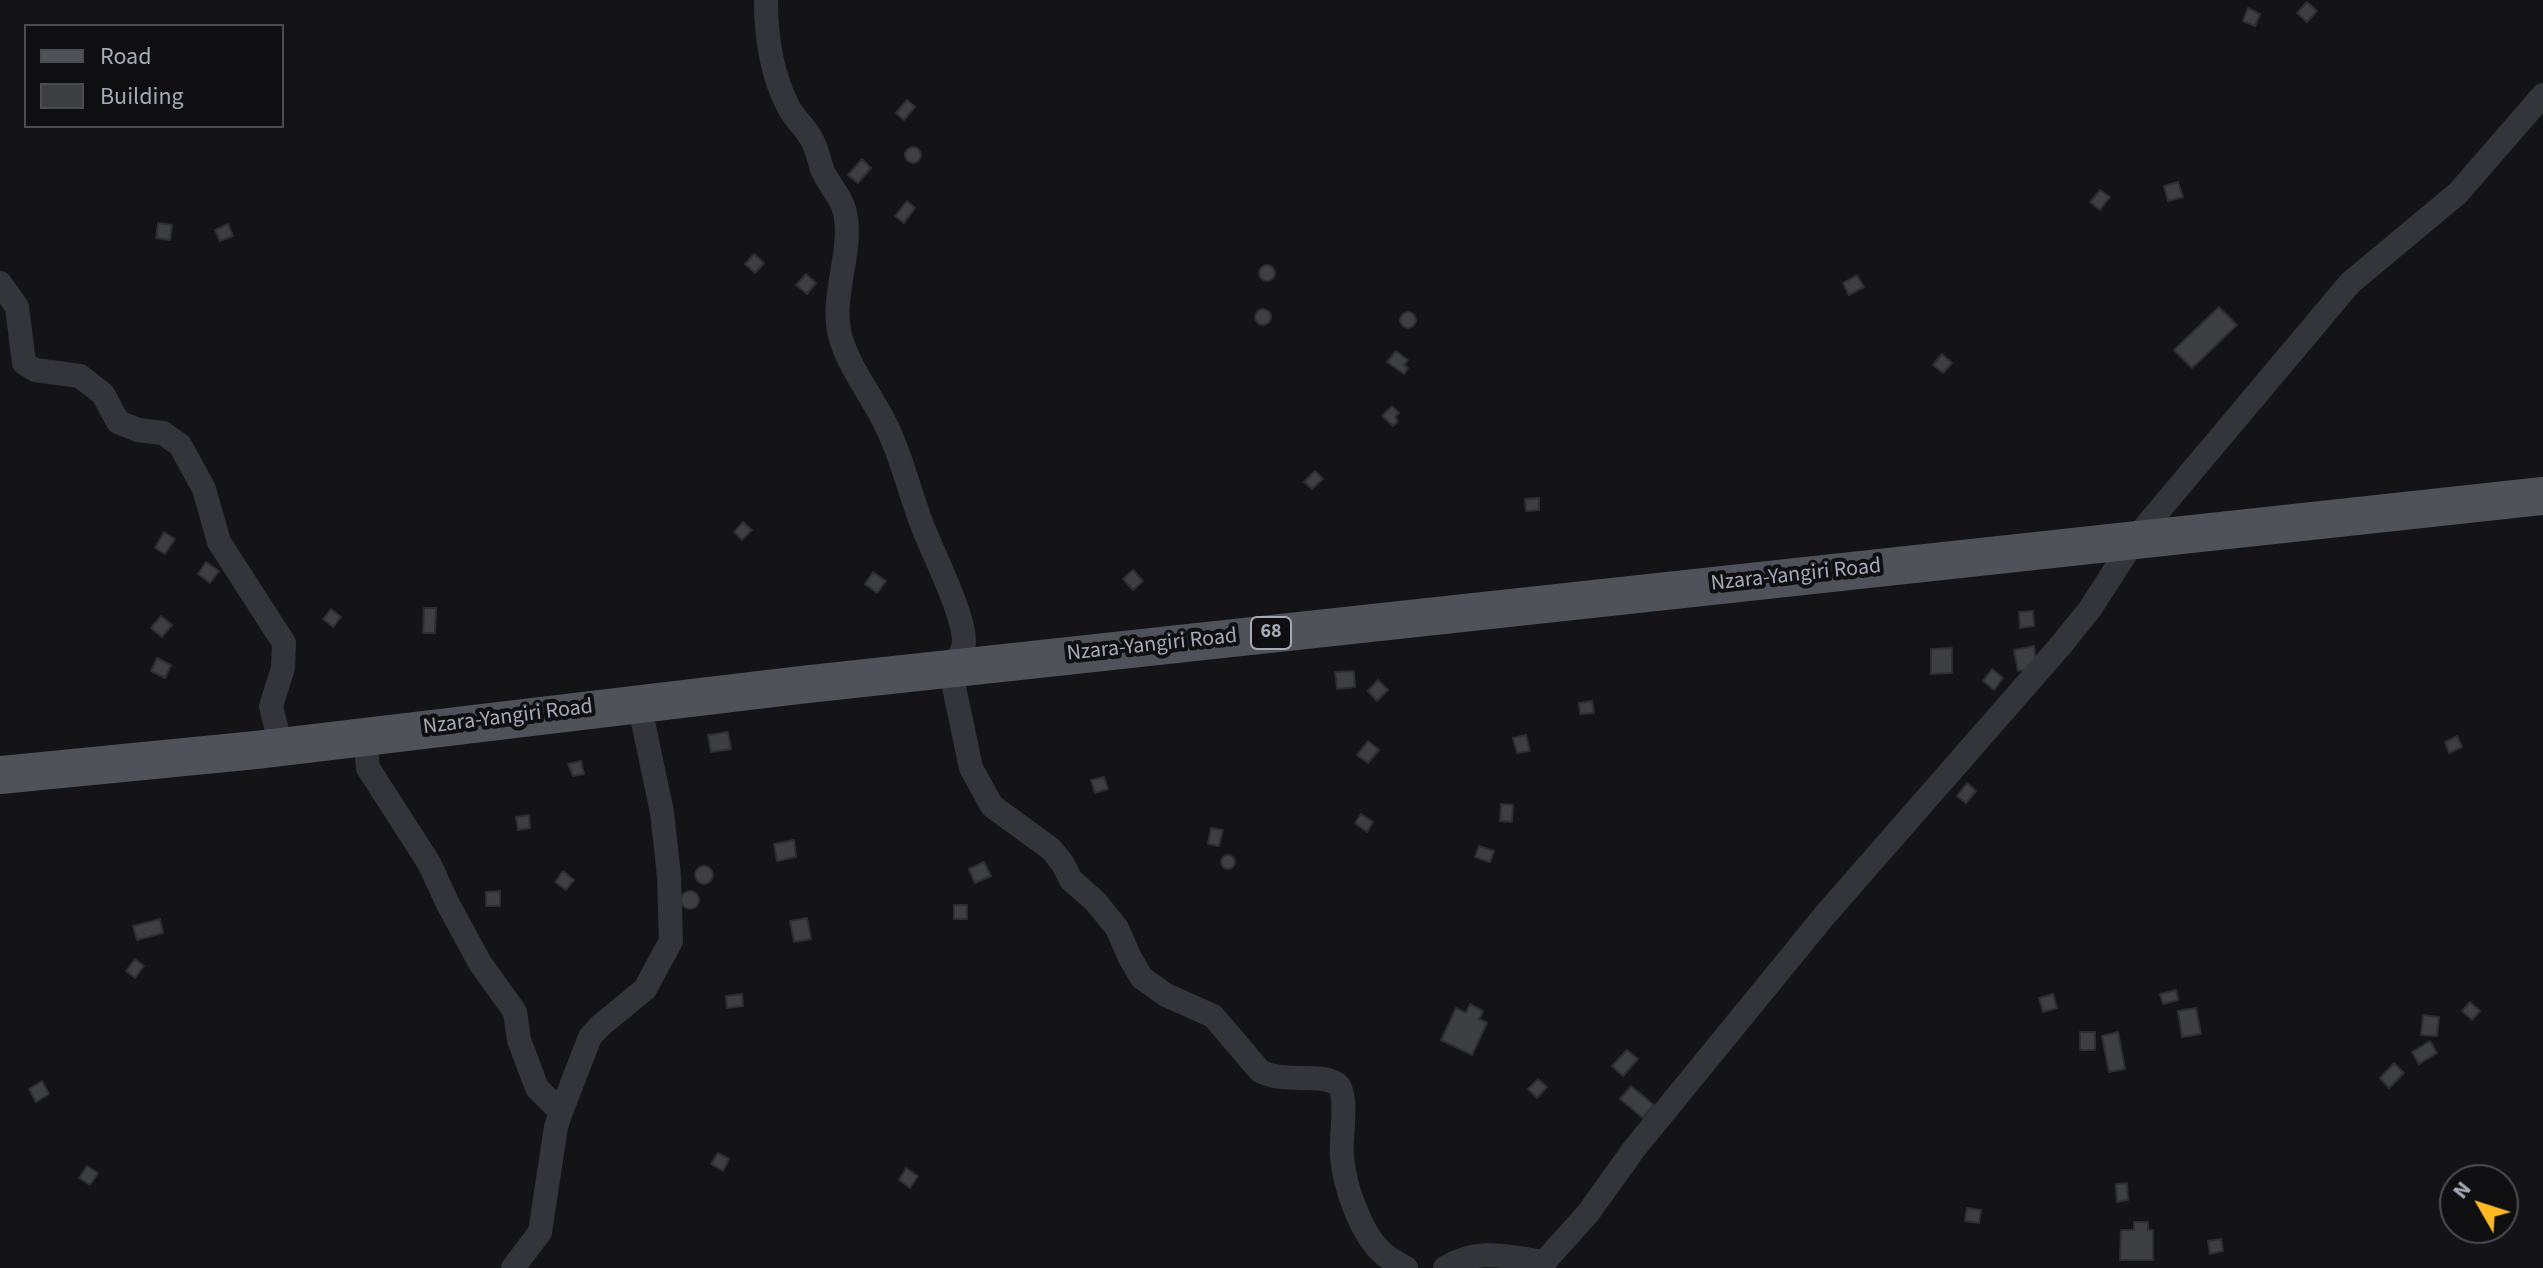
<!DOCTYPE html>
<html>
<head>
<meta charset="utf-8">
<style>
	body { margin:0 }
	#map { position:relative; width:2543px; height:1268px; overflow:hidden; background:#141416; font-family:"Source Sans 3",sans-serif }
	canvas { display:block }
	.legend { position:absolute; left:24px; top:24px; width:260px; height:104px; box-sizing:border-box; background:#0f0f11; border:2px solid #4b4d53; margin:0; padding:10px 14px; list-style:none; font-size:24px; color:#a4aab7 }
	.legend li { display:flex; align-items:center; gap:16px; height:40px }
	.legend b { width:40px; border:2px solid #4b4d53 }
	.north { position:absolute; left:2439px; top:1164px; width:80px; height:80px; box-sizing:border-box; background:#0f0f11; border:2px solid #4b4d53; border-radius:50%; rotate:309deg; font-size:22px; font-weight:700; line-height:32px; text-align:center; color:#a4aab7 }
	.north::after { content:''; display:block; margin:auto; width:28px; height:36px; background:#ffb922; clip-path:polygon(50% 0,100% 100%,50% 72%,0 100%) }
</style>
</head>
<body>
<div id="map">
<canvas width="2543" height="1268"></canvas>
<ul class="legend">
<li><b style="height:10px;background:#50525a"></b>Road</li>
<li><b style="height:22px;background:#3e3f43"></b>Building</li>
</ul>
<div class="north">N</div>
</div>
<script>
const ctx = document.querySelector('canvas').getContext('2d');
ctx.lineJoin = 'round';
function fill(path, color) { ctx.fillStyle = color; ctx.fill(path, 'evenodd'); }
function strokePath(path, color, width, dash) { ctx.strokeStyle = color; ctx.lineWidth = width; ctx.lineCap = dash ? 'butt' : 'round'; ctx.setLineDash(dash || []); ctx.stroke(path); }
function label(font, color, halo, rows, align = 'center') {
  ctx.font = font + ' "Source Sans 3",sans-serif'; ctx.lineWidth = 8; ctx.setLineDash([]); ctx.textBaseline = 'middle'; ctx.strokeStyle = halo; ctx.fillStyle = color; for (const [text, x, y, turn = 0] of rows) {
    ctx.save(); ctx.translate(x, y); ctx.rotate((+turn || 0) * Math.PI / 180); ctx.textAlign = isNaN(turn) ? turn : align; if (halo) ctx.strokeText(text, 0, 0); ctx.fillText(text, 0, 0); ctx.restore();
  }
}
const building = new Path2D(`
	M 2307,2 L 2317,11 L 2307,22 L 2297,13 Z
	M 2248,8 L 2260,14 L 2255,26 L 2243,21 Z
	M 907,100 L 915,107 L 904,120 L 896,113 Z
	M905 155a8 8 0 1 1 16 0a8 8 0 1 1-16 0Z
	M 862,159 L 871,168 L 858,183 L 848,175 Z
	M 2178,182 L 2183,197 L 2168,201 L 2164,186 Z
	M 2100,190 L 2110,197 L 2100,210 L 2090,202 Z
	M 907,201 L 915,208 L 904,223 L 895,216 Z
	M 158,223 L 172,225 L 170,240 L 156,238 Z
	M 228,224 L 233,236 L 220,241 L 215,230 Z
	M 754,254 L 764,263 L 755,273 L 745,264 Z
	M1259 273a8 8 0 1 1 16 0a8 8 0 1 1-16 0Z
	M 806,274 L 816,283 L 807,294 L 796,285 Z
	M 1857,275 L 1864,287 L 1849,295 L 1843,283 Z
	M 2219,307 L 2237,325 L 2192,368 L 2174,350 Z
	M1255 317a8 8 0 1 1 16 0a8 8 0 1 1-16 0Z
	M1400 320a8 8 0 1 1 16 0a8 8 0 1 1-16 0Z
	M 1396,351 L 1408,360 L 1404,365 L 1408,368 L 1404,374 L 1387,362 Z
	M 1942,354 L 1952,363 L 1943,373 L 1933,365 Z
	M 1392,406 L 1399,413 L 1395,417 L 1398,421 L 1393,426 L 1382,416 Z
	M 1315,471 L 1323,479 L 1312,489 L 1304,482 Z
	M 1539,498 L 1539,510 L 1526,511 L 1525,499 Z
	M 743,522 L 752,530 L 742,540 L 734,532 Z
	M 164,532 L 175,539 L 165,554 L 155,548 Z
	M 206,562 L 219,571 L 210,583 L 198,574 Z
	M 1133,570 L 1143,581 L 1133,590 L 1123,579 Z
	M 873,572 L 886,581 L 877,593 L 865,584 Z
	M 424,608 L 436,608 L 435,633 L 423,633 Z
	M 331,609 L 341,617 L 333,627 L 323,619 Z
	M 2033,611 L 2034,626 L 2020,628 L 2019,612 Z
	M 161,616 L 172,625 L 162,637 L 151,628 Z
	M 2034,646 L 2037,668 L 2018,671 L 2014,650 Z
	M 1952,648 L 1952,673 L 1931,674 L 1931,649 Z
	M 157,658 L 171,665 L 165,678 L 151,671 Z
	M 1992,669 L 2003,678 L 1994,690 L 1983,681 Z
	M 1354,671 L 1355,687 L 1337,689 L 1335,672 Z
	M 1378,680 L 1388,690 L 1377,701 L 1368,691 Z
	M 1592,701 L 1594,713 L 1580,714 L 1579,703 Z
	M 728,732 L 731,749 L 711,752 L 708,735 Z
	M 1526,735 L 1530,751 L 1517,753 L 1513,738 Z
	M 2457,736 L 2462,747 L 2449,753 L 2445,742 Z
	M 1368,741 L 1379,750 L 1368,763 L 1357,755 Z
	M 581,761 L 584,774 L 573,776 L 568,764 Z
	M 1104,777 L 1108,789 L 1095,793 L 1091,780 Z
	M 1967,783 L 1976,791 L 1966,803 L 1957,796 Z
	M 1501,804 L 1513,805 L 1512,822 L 1500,821 Z
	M 1361,814 L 1373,822 L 1367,832 L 1355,823 Z
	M 529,815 L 530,828 L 518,830 L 516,817 Z
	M 1211,828 L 1223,830 L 1219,846 L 1208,844 Z
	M 794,840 L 796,857 L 777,861 L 774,844 Z
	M 1479,846 L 1494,851 L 1490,862 L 1475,857 Z
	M1221 862a7 7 0 1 1 14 0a7 7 0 1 1-14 0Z
	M 984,862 L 991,876 L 975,883 L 969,869 Z
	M695 875a9 9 0 1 1 18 0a9 9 0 1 1-18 0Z
	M 563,871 L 574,880 L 566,890 L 555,882 Z
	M 500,891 L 500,906 L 486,906 L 486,892 Z
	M681 900a9 9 0 1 1 18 0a9 9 0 1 1-18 0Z
	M 954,905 L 967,905 L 967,919 L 954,919 Z
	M 807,918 L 811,939 L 794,942 L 790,921 Z
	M 160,919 L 163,933 L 137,940 L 133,926 Z
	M 135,959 L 144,966 L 135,978 L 126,971 Z
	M 2176,990 L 2178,1000 L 2163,1004 L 2160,994 Z
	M 742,994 L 743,1006 L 727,1008 L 726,996 Z
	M 2053,994 L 2057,1008 L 2043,1012 L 2039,998 Z
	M 2470,1002 L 2480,1011 L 2472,1020 L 2462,1011 Z
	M 1470,1004 L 1483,1011 L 1479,1019 L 1487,1023 L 1472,1055 L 1441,1040 L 1456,1008 L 1466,1013 Z
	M 2196,1008 L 2201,1034 L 2182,1037 L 2178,1011 Z
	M 2423,1015 L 2439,1017 L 2437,1036 L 2421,1035 Z
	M 2080,1032 L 2095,1032 L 2095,1050 L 2080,1050 Z
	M 2118,1032 L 2125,1069 L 2109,1072 L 2102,1036 Z
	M 2430,1041 L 2437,1053 L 2419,1064 L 2412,1052 Z
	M 1627,1050 L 1638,1059 L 1623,1076 L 1612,1066 Z
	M 2394,1063 L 2404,1073 L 2389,1088 L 2380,1078 Z
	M 1538,1079 L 1547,1087 L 1537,1098 L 1528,1089 Z
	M 42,1081 L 49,1094 L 36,1102 L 29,1089 Z
	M 1631,1086 L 1654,1105 L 1643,1118 L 1620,1099 Z
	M 718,1153 L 729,1159 L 723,1171 L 711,1164 Z
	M 87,1166 L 98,1173 L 90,1185 L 79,1178 Z
	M 906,1168 L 918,1176 L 910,1188 L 899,1180 Z
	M 2127,1183 L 2128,1200 L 2117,1202 L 2116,1184 Z
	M 1967,1208 L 1981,1210 L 1979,1223 L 1965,1221 Z
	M 2134,1222 L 2148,1222 L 2148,1230 L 2153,1230 L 2153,1260 L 2120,1260 L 2121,1230 L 2134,1230 Z
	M 2221,1239 L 2223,1251 L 2210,1254 L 2208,1241 Z`);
fill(building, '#3e3f43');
strokePath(building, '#2e2d32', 2);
strokePath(new Path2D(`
	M 766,0 C 766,36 771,73 788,106 C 793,117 803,125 809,135 C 817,146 818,157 822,169 C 827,182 838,193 843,206 C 857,246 828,295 841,339 C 850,369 872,396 886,425 C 901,455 909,490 921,522 C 932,552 964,613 964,642 C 963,653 957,660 950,668 L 971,768 L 992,806 L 1051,849 L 1063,864 L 1071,880 L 1095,901 L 1117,928 L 1130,958 L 1142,978 L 1166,995 L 1213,1016 L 1260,1071 C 1284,1084 1321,1072 1337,1084 C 1349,1094 1340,1140 1342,1156 C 1344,1185 1361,1236 1385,1255 C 1391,1260 1399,1264 1406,1268
	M 0,283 L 17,307 L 24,363 L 35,370 L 80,376 L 103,394 L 118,422 L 138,430 L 163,433 L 180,445 L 204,489 L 219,542 L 284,643 L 283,668 L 271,706 L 281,747
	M 365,736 L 368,768 L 429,863 L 448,904 L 480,963 L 515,1012 L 519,1040 L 537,1088 L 561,1112 L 556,1127 L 540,1232 L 513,1268
	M 561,1112 L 590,1037 L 600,1026 L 645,989 L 671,941 L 669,876 L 662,812 L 639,703
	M 1445,1268 C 1479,1247 1507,1257 1545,1262
	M 1539,1268 L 1589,1212 L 1634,1149 L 1825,915 L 2061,645 L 2090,609 L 2135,539 L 2350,283 L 2458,193 L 2543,95`), '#34353b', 24);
strokePath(new Path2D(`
	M 0,775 L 256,750 L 800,685 L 2543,496`), '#50525a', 38);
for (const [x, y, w] of [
	[1271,633,40]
]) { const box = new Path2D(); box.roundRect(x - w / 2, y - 16, w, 32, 6); ctx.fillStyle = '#0f0f11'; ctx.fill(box); strokePath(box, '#a4aab7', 2); }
label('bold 20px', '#a4aab7', null, [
	["68",1271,633]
]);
label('22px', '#a4aab7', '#0f0f11', [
	["Nzara-Yangiri Road",1796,576,-6],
	["Nzara-Yangiri Road",1152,646,-6],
	["Nzara-Yangiri Road",508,718,-7]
]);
</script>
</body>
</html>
